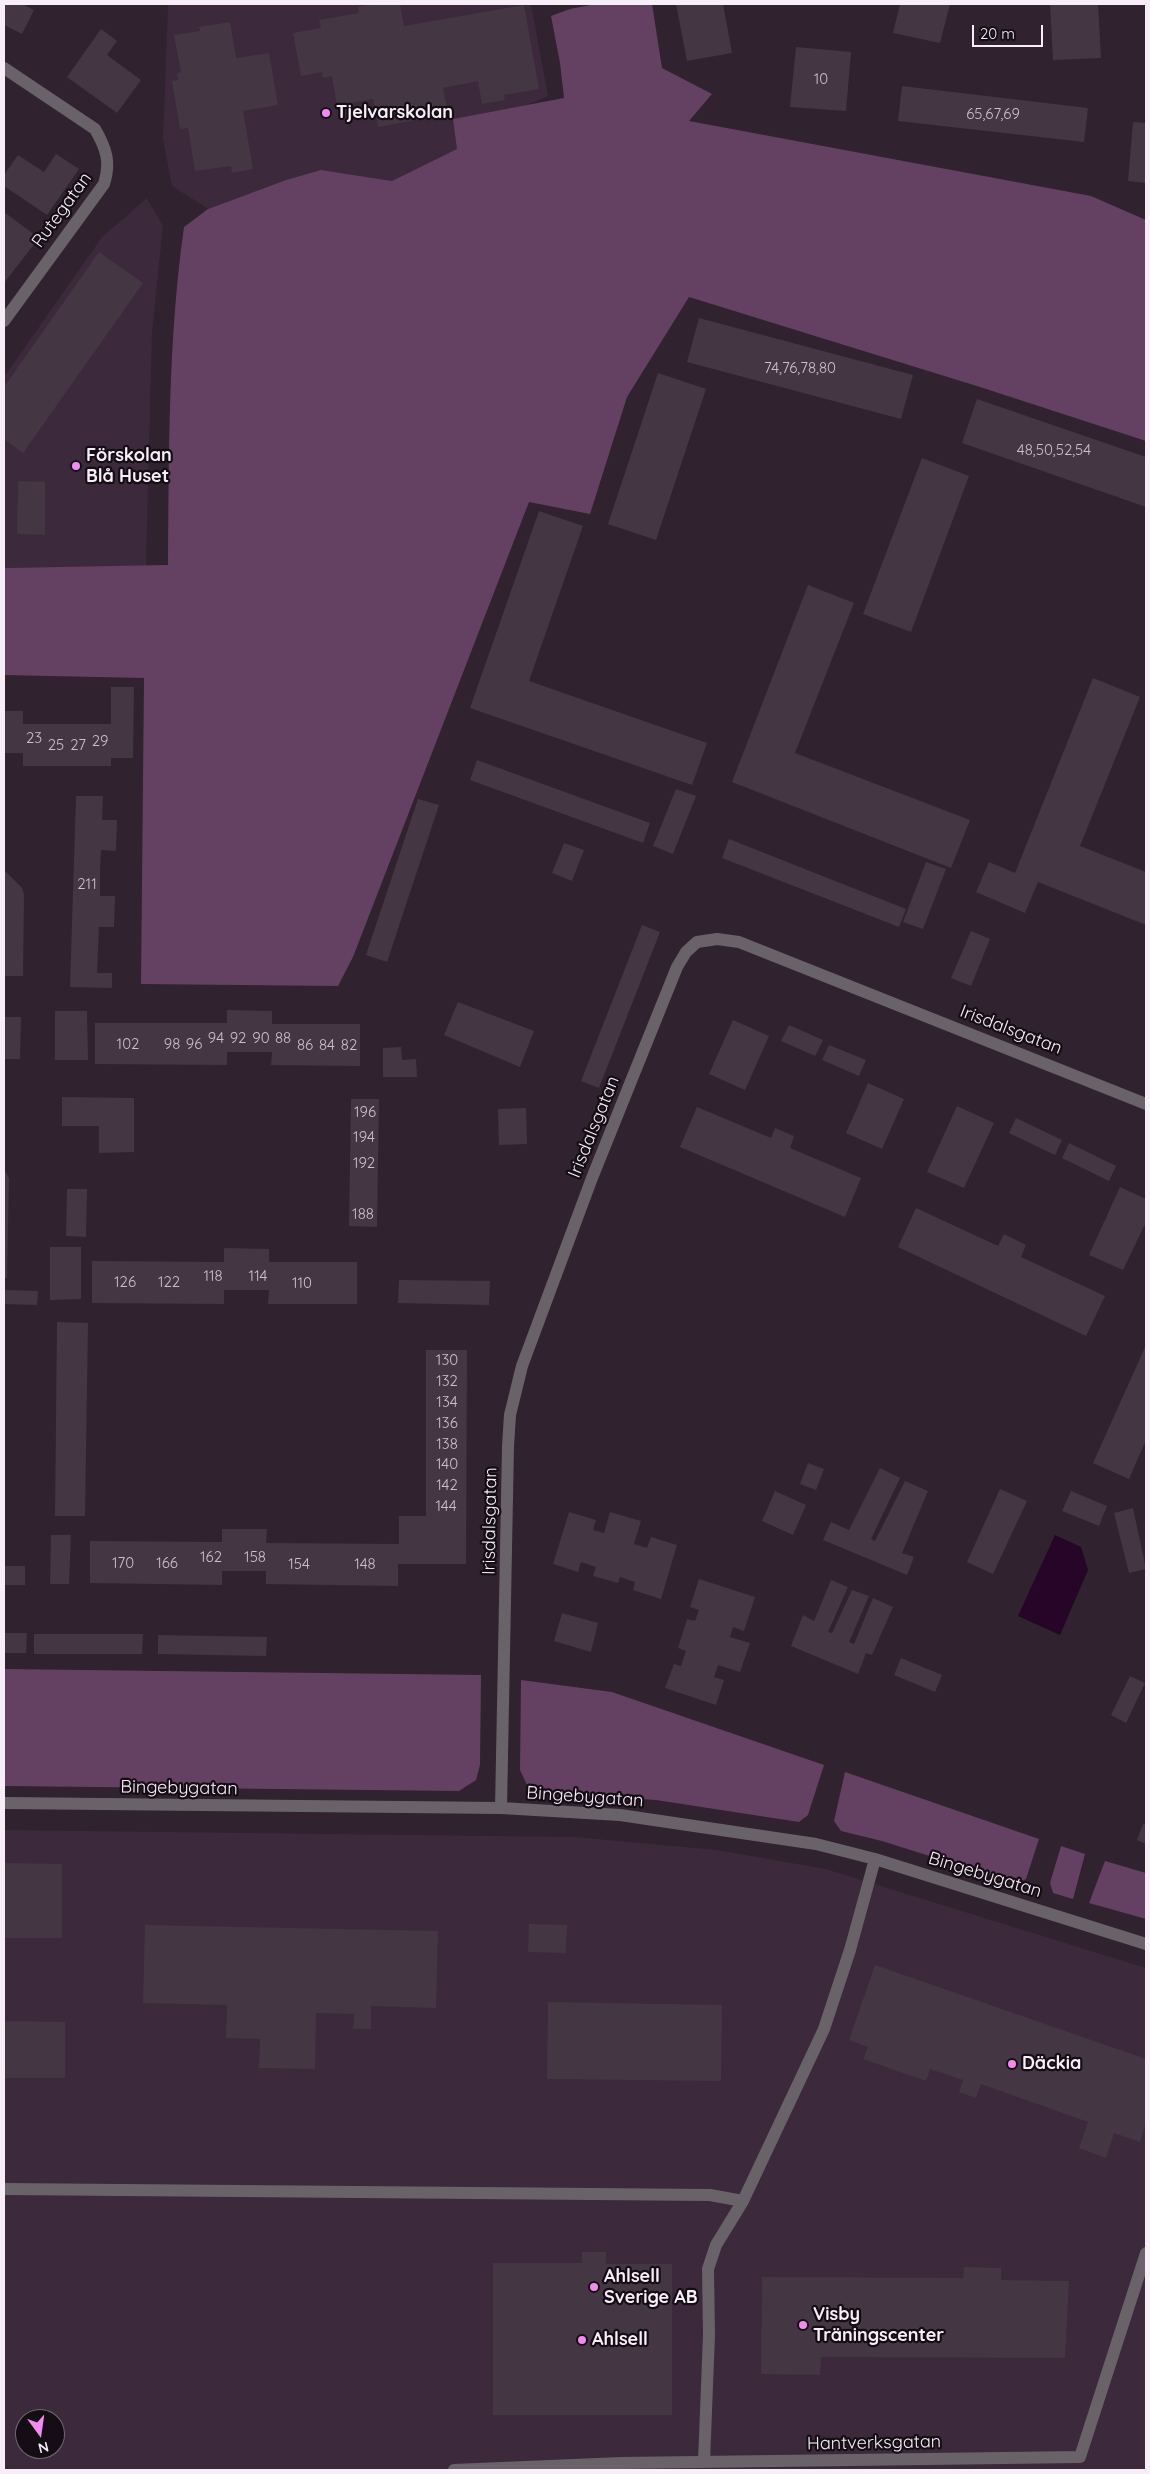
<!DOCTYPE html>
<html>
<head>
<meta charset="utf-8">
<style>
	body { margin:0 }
	#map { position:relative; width:1150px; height:2474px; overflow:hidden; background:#30222f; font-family:Quicksand,sans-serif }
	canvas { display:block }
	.frame { position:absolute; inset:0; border:5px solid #f8eef8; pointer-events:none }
	.north { position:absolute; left:15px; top:2409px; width:50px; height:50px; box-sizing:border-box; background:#140e14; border:1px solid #6f686f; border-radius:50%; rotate:166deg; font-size:14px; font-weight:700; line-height:20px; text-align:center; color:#f8eef8 }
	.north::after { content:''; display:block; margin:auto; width:18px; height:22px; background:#f38af2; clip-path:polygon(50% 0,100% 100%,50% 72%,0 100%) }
	.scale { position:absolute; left:972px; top:25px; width:71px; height:22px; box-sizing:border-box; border:2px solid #f8eef8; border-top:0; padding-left:6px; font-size:15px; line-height:18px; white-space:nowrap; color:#f8eef8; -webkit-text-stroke:4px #140e14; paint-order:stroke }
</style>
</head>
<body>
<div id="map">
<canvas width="1150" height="2474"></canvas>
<div class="frame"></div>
<div class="north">N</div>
<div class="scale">20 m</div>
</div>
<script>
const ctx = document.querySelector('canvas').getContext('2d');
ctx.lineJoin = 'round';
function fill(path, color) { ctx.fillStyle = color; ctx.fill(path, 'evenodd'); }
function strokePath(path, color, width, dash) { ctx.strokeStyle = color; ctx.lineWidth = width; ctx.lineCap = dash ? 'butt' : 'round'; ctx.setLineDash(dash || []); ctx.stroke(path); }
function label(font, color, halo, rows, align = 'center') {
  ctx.font = font + ' Quicksand,sans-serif'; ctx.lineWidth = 4.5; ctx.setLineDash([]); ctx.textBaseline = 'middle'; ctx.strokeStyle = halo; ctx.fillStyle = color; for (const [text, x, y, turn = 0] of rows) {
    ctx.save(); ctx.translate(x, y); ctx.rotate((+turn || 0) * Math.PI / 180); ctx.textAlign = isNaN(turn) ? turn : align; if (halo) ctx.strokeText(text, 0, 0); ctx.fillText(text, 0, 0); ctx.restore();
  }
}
fill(new Path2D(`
	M 168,4 L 531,4 L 548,96 L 524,106 L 453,119 L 458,149 L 392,181 L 321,170 L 286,180 L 208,209 L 172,186 L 163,139 Z
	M 147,198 L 163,226 L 152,332 L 146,566 L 4,568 L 4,377 L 102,237 Z
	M 4,1830 L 575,1837 L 717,1850 L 826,1869 L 1146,1968 L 1146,2470 L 4,2470 ZM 25,2419 L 55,2419 L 55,2449 L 25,2449 Z`), '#3c293c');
fill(new Path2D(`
	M 596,4 L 652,4 L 662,68 L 712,94 L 689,121 L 1091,196 L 1146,220 L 1146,441 L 980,387 L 689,297 L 627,397 L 590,514 L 529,502 L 353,957 L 338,986 L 141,984 L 144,678 L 4,675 L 4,568 L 168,565 C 169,452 168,339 184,227 L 208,209 L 286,180 L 321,170 L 392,181 L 457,149 L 453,119 L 564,98 L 560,63 L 551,16 L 570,9 Z
	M 4,1669 L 481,1675 L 480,1765 L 476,1780 L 459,1791 L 4,1786 Z
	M 521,1680 L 612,1692 L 824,1765 L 808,1815 L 799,1822 L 656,1800 L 541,1793 L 527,1785 L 520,1770 Z
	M 845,1772 L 1039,1839 L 1026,1879 L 1017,1883 L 1012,1882 L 882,1841 L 841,1831 L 834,1821 Z
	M 1061,1846 L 1085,1854 L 1073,1899 L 1053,1893 L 1050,1883 Z
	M 1105,1861 L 1146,1873 L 1146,1919 L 1089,1903 Z`), '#644163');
fill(new Path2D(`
	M 1055,1535 L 1081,1547 L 1088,1570 L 1060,1635 L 1018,1616 Z`), '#270528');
fill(new Path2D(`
	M 4,4 L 22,4 L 34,10 L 22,34 L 4,25 Z
	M 375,4 L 400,4 L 404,26 L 524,5 L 539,89 L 504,95 L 505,100 L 482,104 L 478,81 L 443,88 L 447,107 L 421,112 L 422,119 L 378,127 L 373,99 L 337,105 L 332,76 L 323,78 L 322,72 L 301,76 L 293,33 L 321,28 L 319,20 L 359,13 L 358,7 Z
	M 676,4 L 723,4 L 732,53 L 687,61 Z
	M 900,4 L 950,4 L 940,43 L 893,33 Z
	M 1050,4 L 1098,4 L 1101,58 L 1053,60 Z
	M 230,22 L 236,58 L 269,53 L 278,105 L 243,111 L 253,169 L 232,173 L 231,166 L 195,171 L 188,128 L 180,129 L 172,81 L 178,80 L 177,73 L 181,72 L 174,35 L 200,31 L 199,27 Z
	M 101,29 L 117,41 L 107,55 L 141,80 L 117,113 L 67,77 Z
	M 796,47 L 851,52 L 846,111 L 790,107 Z
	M 902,86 L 1088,108 L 1084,142 L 898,121 Z
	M 1133,122 L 1146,123 L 1146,183 L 1128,181 Z
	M 56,154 L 79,169 L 47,215 L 4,186 L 4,175 L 18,155 L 44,172 Z
	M 4,212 L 39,238 L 4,283 Z
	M 99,252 L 143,283 L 23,453 L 4,439 L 4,387 Z
	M 699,318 L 913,375 L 901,419 L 687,362 Z
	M 658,373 L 706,389 L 656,540 L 608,524 Z
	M 977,399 L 1146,457 L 1146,507 L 962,443 Z
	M 922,458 L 969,476 L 911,632 L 863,614 Z
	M 18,481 L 45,482 L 45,535 L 17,534 Z
	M 539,511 L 583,526 L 529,681 L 707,743 L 692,785 L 470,708 Z
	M 808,585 L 854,603 L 795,753 L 970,820 L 951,868 L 732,782 Z
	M 1093,678 L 1140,697 L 1080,846 L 1146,872 L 1146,925 L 1038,882 L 1025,913 L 976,892 L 989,862 L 1015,873 Z
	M 111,687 L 134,687 L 133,758 L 111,758 L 111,766 L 23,766 L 23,753 L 4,753 L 4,711 L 23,711 L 23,724 L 111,724 Z
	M 477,760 L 650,823 L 643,843 L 470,780 Z
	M 676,789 L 696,796 L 673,854 L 653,846 Z
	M 76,796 L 103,796 L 102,820 L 117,820 L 116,851 L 101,850 L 100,873 L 100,896 L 115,896 L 114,927 L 99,927 L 97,973 L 112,973 L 112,988 L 70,987 Z
	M 418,799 L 439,805 L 387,962 L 366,955 Z
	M 729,839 L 906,909 L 899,927 L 722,858 Z
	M 564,843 L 584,850 L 572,881 L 552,873 Z
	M 926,862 L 946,869 L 923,929 L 903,922 Z
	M 4,870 L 22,888 L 24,895 L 23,976 L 4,976 Z
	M 642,925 L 660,932 L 599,1088 L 581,1081 Z
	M 971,931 L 990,939 L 971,986 L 951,978 Z
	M 458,1002 L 534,1031 L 520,1067 L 444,1035 Z
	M 227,1010 L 272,1011 L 272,1024 L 360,1024 L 360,1066 L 271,1065 L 272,1052 L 227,1052 L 227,1065 L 95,1064 L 95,1023 L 227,1023 Z
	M 55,1011 L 87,1011 L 88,1060 L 55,1060 Z
	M 4,1017 L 21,1017 L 20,1059 L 4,1059 Z
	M 733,1020 L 769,1036 L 745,1090 L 709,1074 Z
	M 789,1025 L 823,1040 L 815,1056 L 781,1041 Z
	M 829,1045 L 866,1060 L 859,1076 L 822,1060 Z
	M 401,1047 L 402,1060 L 416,1059 L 417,1077 L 383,1077 L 383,1048 Z
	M 868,1083 L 904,1099 L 882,1149 L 846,1133 Z
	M 62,1097 L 134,1098 L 134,1152 L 99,1153 L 99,1126 L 62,1126 Z
	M 351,1099 L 379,1099 L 377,1227 L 349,1226 Z
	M 957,1106 L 994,1123 L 964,1188 L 927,1172 Z
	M 697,1107 L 771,1138 L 775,1128 L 794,1136 L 790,1148 L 861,1178 L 845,1217 L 680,1147 Z
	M 526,1108 L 527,1144 L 499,1145 L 498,1109 Z
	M 1016,1118 L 1062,1140 L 1055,1155 L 1009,1133 Z
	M 1069,1143 L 1116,1166 L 1109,1181 L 1062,1158 Z
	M 4,1169 L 9,1178 L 7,1278 L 4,1278 Z
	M 1120,1187 L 1146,1199 L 1146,1222 L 1123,1270 L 1089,1255 Z
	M 67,1189 L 87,1189 L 86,1237 L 66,1236 Z
	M 916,1208 L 998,1246 L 1004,1234 L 1026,1245 L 1021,1257 L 1105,1296 L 1086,1336 L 898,1247 Z
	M 50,1247 L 81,1247 L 81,1299 L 50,1300 Z
	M 224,1248 L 269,1249 L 269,1262 L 357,1262 L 357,1304 L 268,1304 L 269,1290 L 224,1290 L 224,1304 L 92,1303 L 92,1261 L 224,1262 Z
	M 399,1280 L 490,1281 L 489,1305 L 398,1303 Z
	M 4,1290 L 38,1291 L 37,1305 L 4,1304 Z
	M 57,1322 L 88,1323 L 85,1516 L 55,1516 Z
	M 1146,1345 L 1146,1440 L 1129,1479 L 1093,1463 Z
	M 426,1350 L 467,1350 L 466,1564 L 398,1564 L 398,1586 L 266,1584 L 266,1571 L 222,1571 L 222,1585 L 90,1583 L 90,1541 L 222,1542 L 222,1529 L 267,1529 L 266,1543 L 399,1544 L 399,1516 L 426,1516 Z
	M 808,1463 L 824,1469 L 816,1490 L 800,1484 Z
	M 880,1468 L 900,1478 L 871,1539 L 875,1541 L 905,1481 L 928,1491 L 902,1553 L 914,1557 L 907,1575 L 823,1540 L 831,1522 L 849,1530 Z
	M 1000,1489 L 1027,1501 L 993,1574 L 967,1562 Z
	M 775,1491 L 806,1505 L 793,1535 L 762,1521 Z
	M 1071,1491 L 1107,1506 L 1099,1526 L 1062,1511 Z
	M 1133,1508 L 1146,1569 L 1129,1573 L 1114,1513 Z
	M 569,1512 L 596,1520 L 593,1530 L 604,1533 L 610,1512 L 641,1521 L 634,1544 L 647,1548 L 651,1537 L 677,1545 L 661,1599 L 633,1590 L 635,1582 L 620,1577 L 618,1583 L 593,1576 L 596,1567 L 581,1562 L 578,1572 L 553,1564 Z
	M 51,1535 L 71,1535 L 69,1584 L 50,1584 Z
	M 4,1566 L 25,1566 L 25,1585 L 4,1585 Z
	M 699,1579 L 755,1597 L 744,1631 L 733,1627 L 730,1637 L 750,1643 L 740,1672 L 718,1665 L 714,1677 L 724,1680 L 716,1705 L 665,1688 L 674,1664 L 681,1666 L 686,1651 L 678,1648 L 687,1619 L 695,1621 L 699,1610 L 690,1607 Z
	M 831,1580 L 848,1587 L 828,1632 L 832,1633 L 852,1590 L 869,1596 L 849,1642 L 854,1644 L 873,1598 L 893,1607 L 872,1655 L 866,1653 L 858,1674 L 791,1646 L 803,1615 L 814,1621 Z
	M 562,1613 L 598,1623 L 591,1652 L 554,1641 Z
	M 4,1633 L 27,1633 L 26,1653 L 4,1653 Z
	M 34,1634 L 143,1634 L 142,1654 L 34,1654 Z
	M 158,1635 L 267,1637 L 266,1656 L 158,1654 Z
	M 901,1658 L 942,1675 L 935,1692 L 894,1675 Z
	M 1130,1676 L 1145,1683 L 1126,1723 L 1111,1715 Z
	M 1143,1824 L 1146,1825 L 1146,1844 L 1137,1840 Z
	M 4,1863 L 62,1864 L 62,1938 L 4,1938 Z
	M 529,1924 L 567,1925 L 566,1953 L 528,1952 Z
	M 145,1925 L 438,1931 L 436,2008 L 371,2006 L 371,2029 L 353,2029 L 354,2014 L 316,2013 L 315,2069 L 259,2068 L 260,2039 L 226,2038 L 227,2005 L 143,2003 Z
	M 875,1965 L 1146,2059 L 1146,2122 L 1140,2142 L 1114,2133 L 1106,2158 L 1079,2148 L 1088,2122 L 981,2084 L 976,2098 L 959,2092 L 963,2080 L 930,2069 L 926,2081 L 863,2059 L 868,2047 L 849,2040 Z
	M 548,2002 L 722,2005 L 721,2081 L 547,2079 Z
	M 4,2021 L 65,2022 L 65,2078 L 4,2078 Z
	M 582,2252 L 606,2252 L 606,2264 L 672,2264 L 672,2415 L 493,2415 L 493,2263 L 582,2263 Z
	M 964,2267 L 1001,2268 L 1001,2280 L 1069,2281 L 1065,2358 L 821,2357 L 820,2375 L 761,2374 L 762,2277 L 963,2278 Z`), '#453644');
strokePath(new Path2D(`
	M 4,68 L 95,129 C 106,148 111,162 104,184 L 4,321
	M 4,1803 L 501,1808 L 620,1815 L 816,1844 L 875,1859 L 1146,1944
	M 501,1808 L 508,1446 L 510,1415 L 522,1366 L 592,1178 L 677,967 L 686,952 L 697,942 L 717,939 L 739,942 L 1146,1104
	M 4,2189 L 710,2195 L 743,2201 L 716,2245 L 708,2269 L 709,2335 L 704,2462
	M 743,2201 L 824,2029 L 850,1950 L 875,1859
	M 454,2470 L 621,2463 L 1080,2457 L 1146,2253`), '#6a6269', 12);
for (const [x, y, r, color] of [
	[326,113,5,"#f38af2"],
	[76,466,5,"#f38af2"],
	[1012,2064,5,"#f38af2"],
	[594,2287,5,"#f38af2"],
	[803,2325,5,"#f38af2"],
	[582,2340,5,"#f38af2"]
]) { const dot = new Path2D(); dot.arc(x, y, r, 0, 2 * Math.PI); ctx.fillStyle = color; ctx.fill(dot); strokePath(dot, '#140e14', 2); }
label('15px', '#cbc0cb', null, [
	["10",821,79],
	["65,67,69",993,114],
	["74,76,78,80",800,368],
	["48,50,52,54",1054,450],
	["23",34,738],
	["29",100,741],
	["25",56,745],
	["27",78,745],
	["211",87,884],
	["94",216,1038],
	["92",238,1038],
	["90",261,1038],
	["88",283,1038],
	["102",128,1044],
	["98",172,1044],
	["96",194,1044],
	["86",305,1045],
	["84",327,1045],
	["82",349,1045],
	["196",365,1112],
	["194",364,1137],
	["192",364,1163],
	["188",363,1214],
	["118",213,1276],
	["114",258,1276],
	["126",125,1282],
	["122",169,1282],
	["110",302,1283],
	["130",447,1360],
	["132",447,1381],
	["134",447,1402],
	["136",447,1423],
	["138",447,1444],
	["140",447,1464],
	["142",447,1485],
	["144",446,1506],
	["162",211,1557],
	["158",255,1557],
	["170",123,1563],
	["166",167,1563],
	["154",299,1564],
	["148",365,1564]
]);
label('bold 18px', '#f8eef8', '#140e14', [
	["Tjelvarskolan",336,113],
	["Förskolan",86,456],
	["Blå Huset",86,477],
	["Däckia",1022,2064],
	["Ahlsell",604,2277],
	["Sverige AB",604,2298],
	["Visby",813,2315],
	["Träningscenter",813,2336],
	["Ahlsell",592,2340]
], 'left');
label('18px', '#f8eef8', '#140e14', [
	["Rutegatan",62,210,-54],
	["Irisdalsgatan",1011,1030,21],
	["Irisdalsgatan",594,1127,-68],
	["Irisdalsgatan",490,1521,-89],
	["Bingebygatan",179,1788,1],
	["Bingebygatan",585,1797,4],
	["Bingebygatan",985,1875,17],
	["Hantverksgatan",874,2443,-1]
]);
</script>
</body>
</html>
